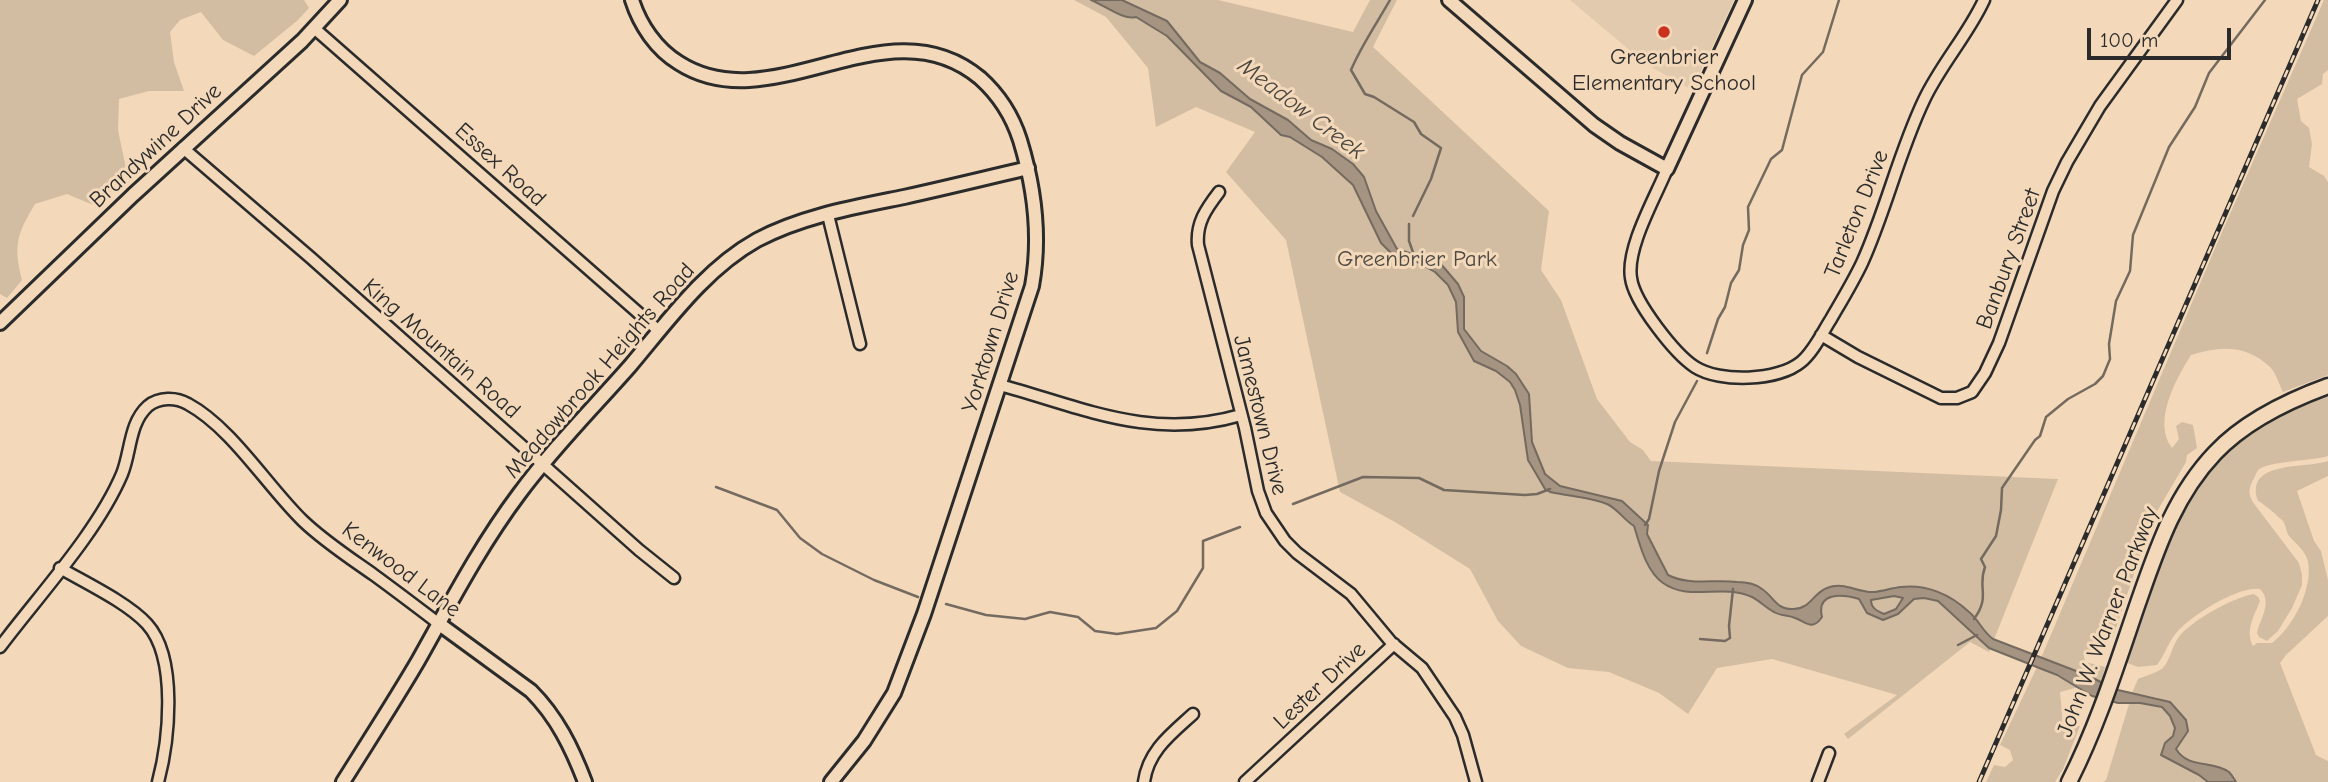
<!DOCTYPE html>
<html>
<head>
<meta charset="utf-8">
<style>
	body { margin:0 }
	#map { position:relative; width:2328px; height:782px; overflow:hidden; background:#f3d9ba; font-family:"Comic Neue",sans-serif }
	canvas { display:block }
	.scale { position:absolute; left:2087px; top:28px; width:144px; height:32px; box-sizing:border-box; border:4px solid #2b2b2b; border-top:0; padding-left:9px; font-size:21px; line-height:24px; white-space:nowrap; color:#2b2b2b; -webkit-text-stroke:5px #f3d9ba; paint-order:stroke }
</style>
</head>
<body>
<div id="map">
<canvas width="2328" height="782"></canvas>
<div class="scale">100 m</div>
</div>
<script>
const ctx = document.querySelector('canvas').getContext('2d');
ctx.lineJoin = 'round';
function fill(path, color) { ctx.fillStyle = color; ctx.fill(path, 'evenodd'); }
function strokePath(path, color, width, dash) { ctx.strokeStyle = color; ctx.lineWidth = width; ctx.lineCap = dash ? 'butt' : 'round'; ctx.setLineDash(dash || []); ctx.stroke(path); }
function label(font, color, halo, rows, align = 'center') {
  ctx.font = font + ' "Comic Neue",sans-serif'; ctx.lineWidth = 6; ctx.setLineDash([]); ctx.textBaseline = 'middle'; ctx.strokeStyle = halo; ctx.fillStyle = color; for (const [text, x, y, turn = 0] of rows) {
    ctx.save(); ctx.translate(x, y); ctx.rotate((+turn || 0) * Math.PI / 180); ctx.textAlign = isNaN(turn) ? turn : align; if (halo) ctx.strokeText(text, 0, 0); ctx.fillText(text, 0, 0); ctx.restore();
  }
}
fill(new Path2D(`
	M 1570,0 L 1734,0 L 1692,90 L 1646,64 Z`), '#e2caae');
fill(new Path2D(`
	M 0,0 L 304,0 L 309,8 L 298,20 L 254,56 L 223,40 L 201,12 L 180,20 L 170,32 L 174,62 L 184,91 L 149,91 L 119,99 L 118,130 L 127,173 L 98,207 L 67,194 L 35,204 C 17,234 13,245 22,280 L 7,298 L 0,294 Z
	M 1074,0 L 1218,0 L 1353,32 L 1370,0 L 1397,0 L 1373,47 L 1549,211 L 1541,270 L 1561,300 L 1597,399 L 1630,442 L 1643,450 L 1651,461 L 2058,479 L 1989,652 L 1970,642 L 1848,739 L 1844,734 L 1897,695 L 1772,659 L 1717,668 L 1688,714 L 1659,693 L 1609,672 L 1568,668 L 1521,646 L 1498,621 L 1470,569 L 1395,522 L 1340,492 L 1286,240 L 1226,172 L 1255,132 L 1196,107 L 1156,127 L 1148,68 L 1106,17 Z
	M 2324,0 L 2328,0 L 2328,70 L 2323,74 L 2322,84 L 2297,99 L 2301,121 L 2309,128 L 2312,144 L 2309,167 L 2324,176 L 2328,182 L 2328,375 L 2283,392 C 2279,384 2276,373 2270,367 C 2246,344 2220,346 2191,355 C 2176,379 2152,422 2172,448 L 2179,439 L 2176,426 L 2182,422 L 2193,425 L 2197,448 L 2187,455 L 2186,462 L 2152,520 L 2113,637 L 2092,649 L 2084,656 L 2085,662 L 2105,667 L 2101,683 L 2041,658 L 2219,239 Z
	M 2328,396 L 2328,456 C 2312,461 2268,461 2258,470 C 2256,473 2255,477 2253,480 C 2248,490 2248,495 2255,505 L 2299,563 L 2302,575 L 2302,585 L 2292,608 L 2278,631 L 2267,641 L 2259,637 L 2257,633 C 2260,619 2273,602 2260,589 C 2238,586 2192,615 2177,632 C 2168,642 2165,655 2157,665 L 2138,667 L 2125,662 C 2143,610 2157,556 2184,507 C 2189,498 2193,488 2200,479 C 2233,437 2279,413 2328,396 Z
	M 2328,461 L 2328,476 L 2297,491 L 2314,541 L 2321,551 L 2328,580 L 2328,616 L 2286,655 L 2280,663 L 2316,755 L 2328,761 L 2328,782 L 2236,782 C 2217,760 2189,769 2175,749 L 2188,731 L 2158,698 L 2132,693 L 2138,679 C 2145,676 2156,673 2163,668 C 2170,660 2172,647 2178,638 C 2190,621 2234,597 2254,594 L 2258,597 L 2260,601 C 2254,616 2245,631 2253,646 L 2257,643 L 2272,643 C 2293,627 2313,589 2308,562 C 2306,551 2296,544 2289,536 C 2286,532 2286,525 2283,521 C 2280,518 2262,502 2258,501 C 2244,460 2305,469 2328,461 Z
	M 2037,667 L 2079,687 L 2060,692 L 2063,725 L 2080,726 L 2063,769 L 2055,782 L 1986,782 L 1994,765 L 2005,767 L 2013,760 L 2010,750 L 2000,745 Z
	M 2140,703 C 2146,704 2156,704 2162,707 C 2170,712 2178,728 2173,737 C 2167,745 2165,742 2162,755 L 2199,775 L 2208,782 L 2103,782 L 2106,780 L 2129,704 Z`), '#d2bda2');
const water = new Path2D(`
	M 1091,0 L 1122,0 L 1167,21 L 1200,62 L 1220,73 L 1250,99 L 1288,120 L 1311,140 L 1332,149 L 1353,164 L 1364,177 L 1376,211 L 1397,249 L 1440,263 L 1458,284 L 1464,297 L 1464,329 L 1481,351 L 1507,366 L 1516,374 L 1529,394 L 1532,442 L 1545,474 L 1560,486 L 1622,501 L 1648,525 L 1647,534 L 1668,575 C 1690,586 1713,579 1737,582 C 1745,582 1756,584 1762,589 C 1774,597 1776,609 1792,609 C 1810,610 1813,593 1827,588 C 1844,581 1858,593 1874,592 C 1883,591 1892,588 1901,587 C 1926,584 1950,594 1969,612 C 1979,620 1982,631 1993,639 L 2084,674 L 2118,690 L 2170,702 L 2186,720 L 2188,731 L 2176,749 C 2188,769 2212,760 2229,772 C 2232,775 2234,779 2236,782 L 2208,782 L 2199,775 L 2161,755 L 2165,743 L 2173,736 L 2175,728 L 2170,716 L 2162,707 L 2140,703 L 2118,703 L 2092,696 L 2057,675 L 1989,648 L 1938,601 L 1924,598 L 1914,599 L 1898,614 L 1883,620 L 1867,613 L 1859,599 C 1842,594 1816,592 1822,617 C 1812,632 1805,621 1795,618 C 1788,615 1780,616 1774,612 C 1766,608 1760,601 1752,597 C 1722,583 1690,602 1663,583 C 1646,571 1640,545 1634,526 C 1624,520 1618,509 1607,504 C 1590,497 1568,496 1550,492 L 1545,489 L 1528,460 L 1520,405 L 1515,390 L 1510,382 L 1496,371 L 1474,361 L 1458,332 L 1456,302 L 1448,285 L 1435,272 L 1417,262 L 1397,259 L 1381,243 L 1353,185 L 1322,157 L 1290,137 L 1281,135 L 1251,107 L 1221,91 L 1167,36 L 1136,17 C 1124,21 1104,5 1091,0 ZM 1894,596 L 1903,598 L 1896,609 L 1884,614 C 1877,611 1871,608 1871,600 Z`);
fill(water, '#a49481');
strokePath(water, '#746a5f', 2);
strokePath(new Path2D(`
	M 1390,0 C 1377,23 1361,46 1351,70 L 1365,94 L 1374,97 L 1414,122 L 1421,134 L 1441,148 L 1431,179 L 1413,216
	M 1409,224 L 1409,241 L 1414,255
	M 1707,353 L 1718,319 L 1725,307 L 1731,283 L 1739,270 L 1743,245 L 1749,230 L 1748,207 L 1771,159 L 1782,150 L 1802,75 L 1823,52 L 1839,0
	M 716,487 L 777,510 L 800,538 L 822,554 L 874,580 L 918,597
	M 1293,504 L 1363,477 L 1419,478 L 1444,490 L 1525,495 L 1537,494 L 1550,489
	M 1645,525 L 1649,519 L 1659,471 L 1675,422 L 1697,381
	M 946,604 L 986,615 L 1025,619 L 1050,612 L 1078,617 L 1095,631 L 1117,634 L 1156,628 L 1177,611 L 1203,568 L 1203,541 L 1240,527
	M 1974,619 C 1991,596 1977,588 1985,567 L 1981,559 L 1996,536 L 2001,510 L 2002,488 L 2035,440 L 2040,436 L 2046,417 L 2068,399 L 2095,384 L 2103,376 L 2110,359 L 2109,344 L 2116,301 L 2130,271 L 2133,235 L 2169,147 L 2195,107 L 2209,73 L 2265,0
	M 1700,639 L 1725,641 L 1730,638 L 1729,626 L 1733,589
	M 1958,645 L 1977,635`), '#746a5f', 2.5);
const minor = new Path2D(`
	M 314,28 L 659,331
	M 183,148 L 311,258 L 639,550 L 674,578
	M 1667,169 C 1655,198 1626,248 1631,278 C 1634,302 1675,354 1695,367 C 1720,383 1778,381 1801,362 C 1814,351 1822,333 1831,319 C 1842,300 1853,282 1862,263 C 1886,210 1899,152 1924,100 C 1941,64 1968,35 1984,0
	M 1219,192 C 1206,209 1196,223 1198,245 L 1245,428 L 1258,491 L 1266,513 L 1285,541 L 1297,553 L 1351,594 L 1391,642 L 1422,668 L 1455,717 L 1463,735 L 1476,782
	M 828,215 L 860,344
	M 1821,335 L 1858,357 L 1941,398 L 1957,398 L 1972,392 L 1985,373 L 1999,343 L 2053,191 L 2067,162 L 2100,106 L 2177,0
	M 1000,385 C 1084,408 1151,441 1241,415
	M 60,568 C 86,583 128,603 147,624 C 178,658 169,741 158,782
	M 0,647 C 39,595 97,533 122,474 C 131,452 129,423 148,406 C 159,397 176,397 188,404 C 232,428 267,486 303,521 C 325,542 350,558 374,575 C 396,591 417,607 438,623
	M 1144,782 C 1148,751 1171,734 1193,714
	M 1245,782 L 1394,644
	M 1818,782 L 1829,753`);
const tertiary = new Path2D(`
	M 632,0 C 640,25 656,49 679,63 C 773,123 887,0 980,78 C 999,95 1012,115 1020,140 C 1035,189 1041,236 1032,286 L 924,614 L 894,693 L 864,741 L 831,782
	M 1449,0 L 1594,125 L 1620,143 L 1667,169 L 1745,0
	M 0,323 L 133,195 L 302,41 L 340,0
	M 438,623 L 531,691 C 557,717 572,748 585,782
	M 343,782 C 368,742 394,702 418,661 C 450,604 480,546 519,494 C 553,448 593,408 630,366 C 668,321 705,269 757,240 C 802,216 855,207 904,197 C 945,188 986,178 1028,168`);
const secondary = new Path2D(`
	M 2069,782 C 2098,725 2117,664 2138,603 C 2157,549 2174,496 2215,453 C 2245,421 2287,401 2328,386`);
strokePath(minor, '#2b2b2b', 15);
strokePath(tertiary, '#2b2b2b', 18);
strokePath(secondary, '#2b2b2b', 19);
strokePath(minor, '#f3d9ba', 10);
strokePath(tertiary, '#f3d9ba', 12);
strokePath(secondary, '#f3d9ba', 14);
const rail = new Path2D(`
	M 1979,782 L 2318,0`);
strokePath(rail, '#2b2b2b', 5);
strokePath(rail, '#f3d9ba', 2.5, [8]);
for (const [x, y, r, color] of [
	[1664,32,7,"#c8321e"]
]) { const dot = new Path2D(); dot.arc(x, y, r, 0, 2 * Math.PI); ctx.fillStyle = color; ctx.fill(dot); strokePath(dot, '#f3d9ba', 2.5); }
label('23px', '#2b2b2b', '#f3d9ba', [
	["Greenbrier",1664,57],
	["Elementary School",1664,83]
]);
label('23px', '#2b2b2b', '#f3d9ba', [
	["Brandywine Drive",156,146,-43],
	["Essex Road",500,165,42],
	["Tarleton Drive",1857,214,-68],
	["Banbury Street",2009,259,-70],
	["Yorktown Drive",991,342,-73],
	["King Mountain Road",441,349,41],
	["Meadowbrook Heights Road",600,371,-49],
	["Jamestown Drive",1260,415,76],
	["Kenwood Lane",401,570,37],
	["John W. Warner Parkway",2108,622,-69],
	["Lester Drive",1320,686,-43]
]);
label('23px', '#4c4843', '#f3d9ba', [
	["Greenbrier Park",1417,259]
]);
label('italic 24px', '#494540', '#f3d9ba', [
	["Meadow Creek",1301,109,37]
]);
</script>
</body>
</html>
